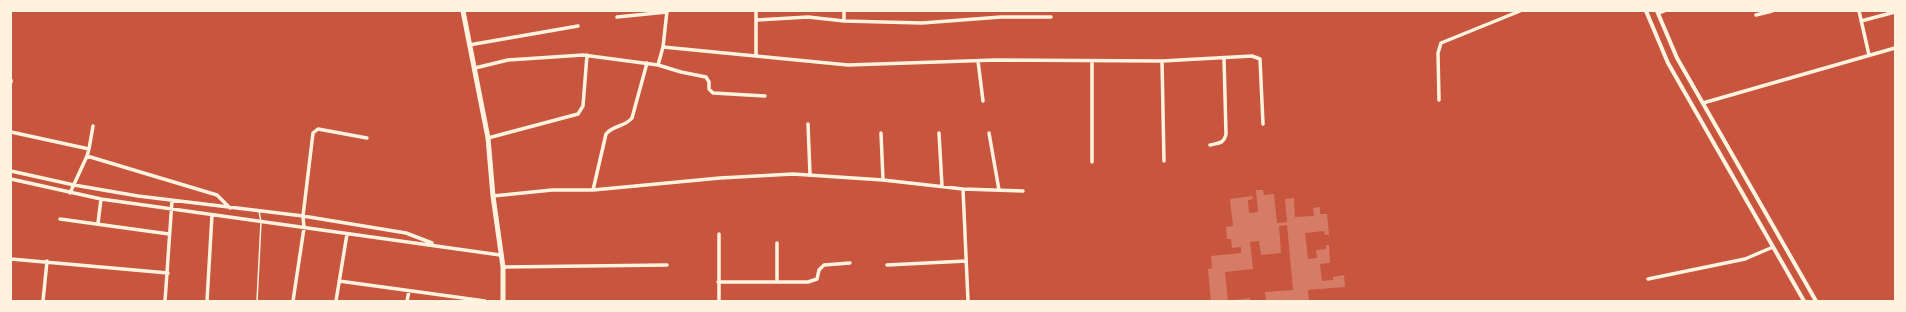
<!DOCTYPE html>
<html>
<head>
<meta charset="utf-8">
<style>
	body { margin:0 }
	#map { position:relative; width:1906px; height:312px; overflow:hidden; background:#c8553d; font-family:"Space Grotesk",sans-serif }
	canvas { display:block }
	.frame { position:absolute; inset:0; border:12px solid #fff3e0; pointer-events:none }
</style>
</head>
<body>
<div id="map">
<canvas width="1906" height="312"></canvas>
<div class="frame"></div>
</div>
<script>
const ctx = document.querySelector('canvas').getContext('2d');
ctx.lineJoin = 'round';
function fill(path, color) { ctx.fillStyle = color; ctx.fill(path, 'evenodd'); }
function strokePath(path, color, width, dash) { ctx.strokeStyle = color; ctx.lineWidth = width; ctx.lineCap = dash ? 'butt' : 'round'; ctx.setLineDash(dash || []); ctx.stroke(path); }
fill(new Path2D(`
	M 1256,190 L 1263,190 L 1264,195 L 1274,194 L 1277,223 L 1287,222 L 1285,199 L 1294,198 L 1295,217 L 1314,216 L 1313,208 L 1320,207 L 1320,214 L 1327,214 L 1329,235 L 1325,235 L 1324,231 L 1305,233 L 1308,259 L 1317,258 L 1316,250 L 1326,249 L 1326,245 L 1329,245 L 1330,263 L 1320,264 L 1322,281 L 1333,280 L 1333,277 L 1344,275 L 1345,287 L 1308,290 L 1309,301 L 1266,301 L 1265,292 L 1293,290 L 1287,225 L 1279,226 L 1281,253 L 1261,255 L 1259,241 L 1250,242 L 1253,269 L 1225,272 L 1228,301 L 1211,301 L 1208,269 L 1212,268 L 1211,256 L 1241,253 L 1241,247 L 1232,248 L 1231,239 L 1227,239 L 1226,227 L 1233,226 L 1230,199 L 1252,196 L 1253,199 L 1248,200 L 1249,213 L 1258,212 Z
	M 1250,298 L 1250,301 L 1235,301 L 1235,300 Z`), '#d67c66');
strokePath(new Path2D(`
	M 257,301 L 261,222 L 259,211`), '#fff3e0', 1.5);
strokePath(new Path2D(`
	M 1859,11 L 1869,55
	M 1658,13 L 1664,11
	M 1756,15 L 1772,11
	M 617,17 L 667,12
	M 757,20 L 808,17 L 844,21 L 922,23 L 1001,17 L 1051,17
	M 844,21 L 844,11
	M 1861,21 L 1895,12
	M 469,45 L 578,26
	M 663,47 L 848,65 L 996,60 L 1162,61 L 1252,56 L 1260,59 L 1263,124
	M 756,55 L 756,11
	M 978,61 L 983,101
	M 1092,61 L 1092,162
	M 1162,61 L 1164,161
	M 658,65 L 663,47 L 667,11
	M 475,68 L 508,60 L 583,55 L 658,65 L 681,72 L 706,77 L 709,82 L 709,89 L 713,93 L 765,96
	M 11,80 L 11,82
	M 1439,100 L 1438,53 L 1441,43 L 1520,11
	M 1703,103 L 1895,48
	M 808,124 L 810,174
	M 11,132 L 89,149 L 87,156 L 217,195 L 230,208
	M 881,133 L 883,180
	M 939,133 L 942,186
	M 989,133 L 999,190
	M 488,138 L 578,114 L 583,106 L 587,55
	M 1210,145 C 1218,143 1224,144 1226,134 L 1224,58
	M 89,149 L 93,126
	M 11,171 L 74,185 L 138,196 L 303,216 L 406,233 L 432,243
	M 11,179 L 101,199 L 500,255
	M 963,189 L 968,301
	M 593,190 L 606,134 C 613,125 625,127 632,118 L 647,63
	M 70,193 L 87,156
	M 493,196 L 552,190 L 593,190 L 720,178 L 793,174 L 883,180 L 963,189 L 1023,191
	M 60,219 L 169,234
	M 98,223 L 101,199
	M 777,243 L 777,282
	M 11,259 L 168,273
	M 887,265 L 966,261
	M 503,267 L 667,265
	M 1648,279 L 1745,259 L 1773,247
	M 339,281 L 485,301
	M 718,282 L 808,282 L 817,279 L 819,270 L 824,265 L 850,263
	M 43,301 L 47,261
	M 165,301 L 172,201
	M 207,301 L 212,215
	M 293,301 L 304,228 L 303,216 L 313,133 L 318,129 L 367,138
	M 336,301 L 347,234
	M 407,301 L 409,291
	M 719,301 L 719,234`), '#fff3e0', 3.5);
strokePath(new Path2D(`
	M 1646,11 L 1668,63 L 1804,301
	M 1657,11 L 1677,58 L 1816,301`), '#fff3e0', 4);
strokePath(new Path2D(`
	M 463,11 L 488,138 L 493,196 L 503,267 L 503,301`), '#fff3e0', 5);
</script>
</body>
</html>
